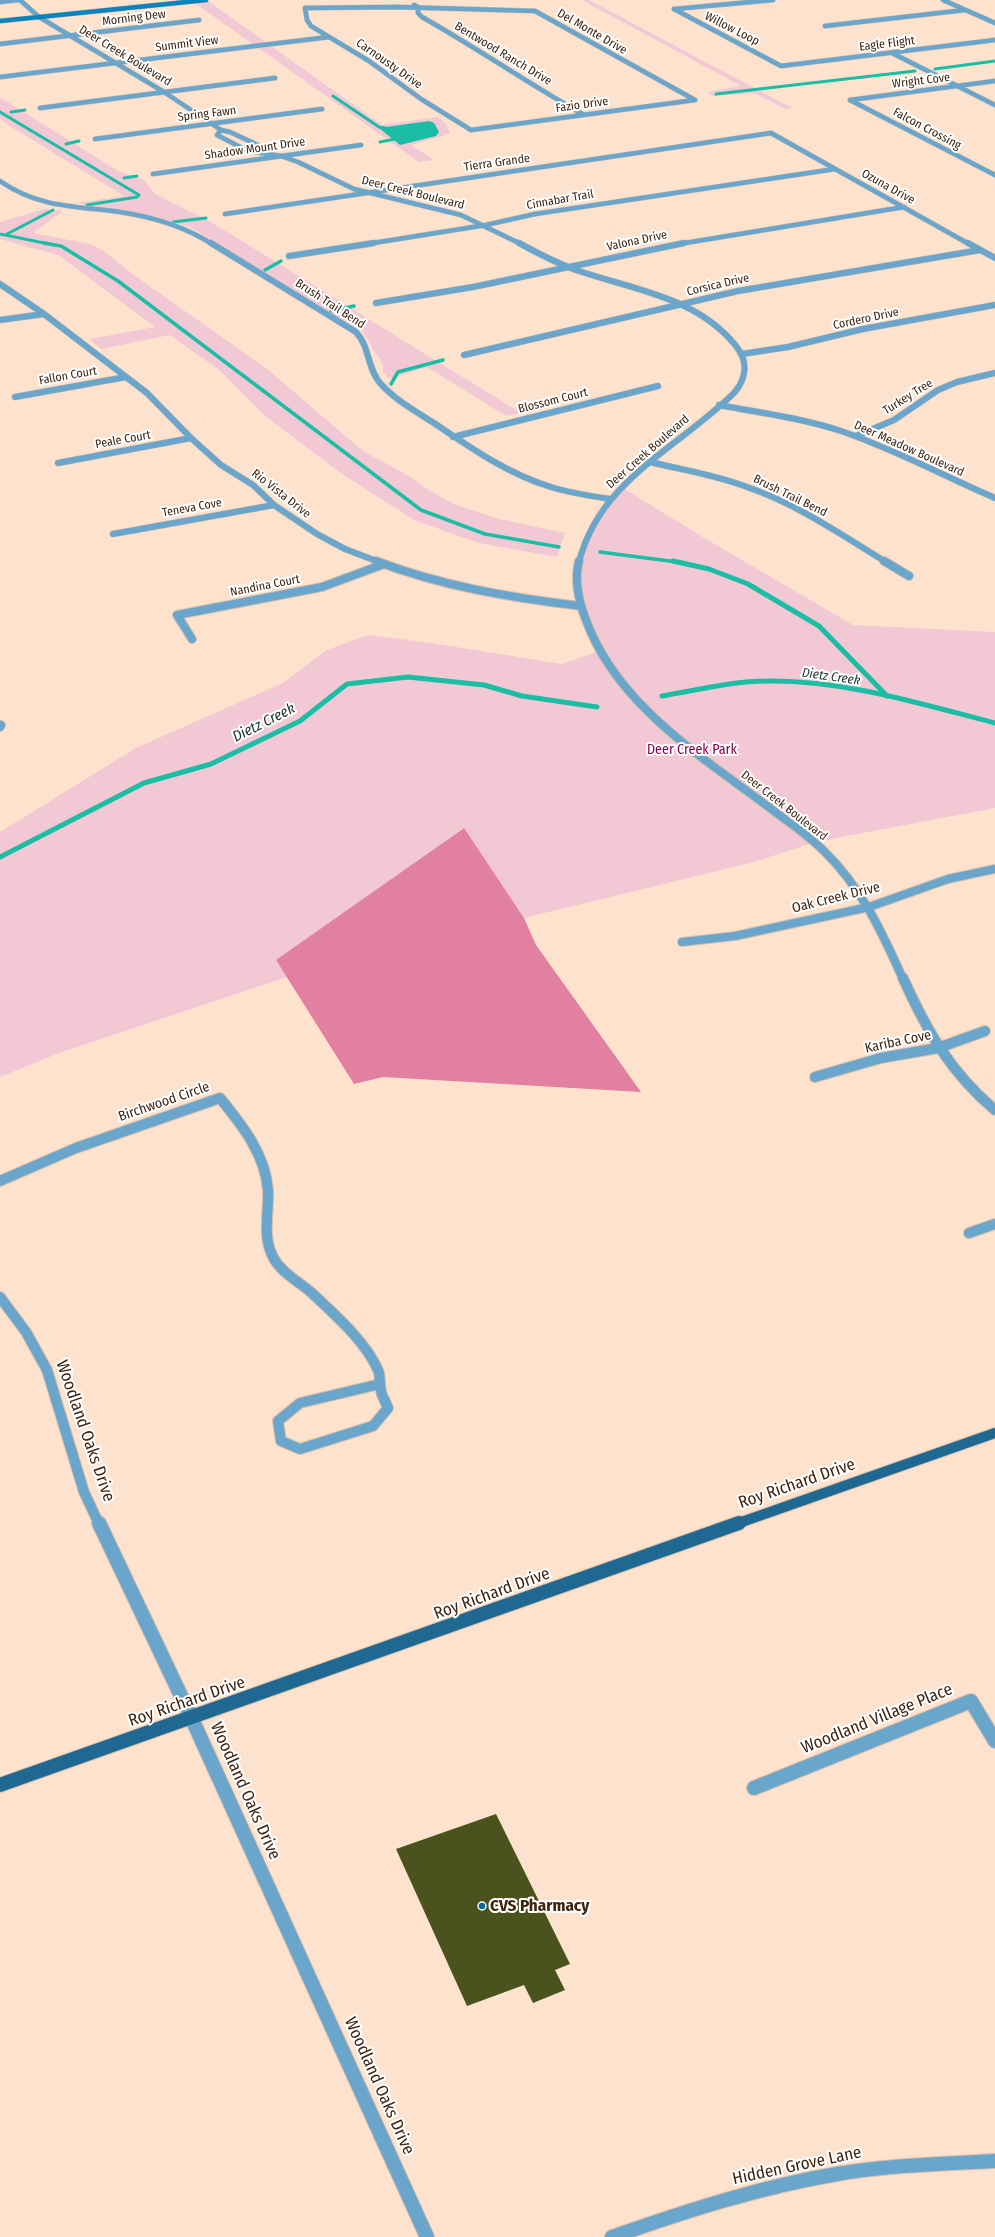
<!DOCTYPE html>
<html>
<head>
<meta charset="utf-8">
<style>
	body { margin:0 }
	canvas { display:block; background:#fde2ce }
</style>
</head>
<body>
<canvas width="995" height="2237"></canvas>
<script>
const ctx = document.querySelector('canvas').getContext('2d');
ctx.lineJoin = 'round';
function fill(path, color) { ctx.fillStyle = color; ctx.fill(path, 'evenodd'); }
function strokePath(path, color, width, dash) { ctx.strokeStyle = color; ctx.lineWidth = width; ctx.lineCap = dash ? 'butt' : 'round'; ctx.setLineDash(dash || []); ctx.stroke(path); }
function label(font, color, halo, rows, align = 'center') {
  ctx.font = font + ' "Fira Sans Condensed",sans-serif'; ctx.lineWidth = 4; ctx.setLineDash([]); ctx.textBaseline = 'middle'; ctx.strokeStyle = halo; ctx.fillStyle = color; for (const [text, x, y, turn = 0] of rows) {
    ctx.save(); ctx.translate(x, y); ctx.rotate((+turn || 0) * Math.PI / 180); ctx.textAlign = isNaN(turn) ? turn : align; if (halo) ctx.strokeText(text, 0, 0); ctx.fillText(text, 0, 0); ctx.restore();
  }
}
fill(new Path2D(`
	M 582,0 L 589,0 L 792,108 L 786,109 L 754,93 L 713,96 L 708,92 L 741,86 Z
	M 208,1 L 382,125 L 438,117 L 446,124 L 450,134 L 411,145 L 434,160 L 419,162 L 195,3 Z
	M 0,97 L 118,171 L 144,180 L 155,194 L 211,222 L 521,413 L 506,416 L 427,367 L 389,379 L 383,372 L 383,365 L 363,332 L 190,227 L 158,217 L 76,203 L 124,196 L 5,123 L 0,118 Z
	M 44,209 L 63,211 L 33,233 L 90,244 L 104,251 L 134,275 L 267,369 L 363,451 L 409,476 L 432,492 L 456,505 L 499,519 L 565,533 L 557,557 L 479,543 L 414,520 L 342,474 L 265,416 L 218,369 L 170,335 L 101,349 L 90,339 L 155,327 L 58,255 L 0,239 L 0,222 Z
	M 623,488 L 706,539 L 853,625 L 995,632 L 995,808 L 815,842 L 754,862 L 524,918 L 463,828 L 276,961 L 287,977 L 59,1053 L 0,1077 L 0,832 L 136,748 L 283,683 L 327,650 L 368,635 L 431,643 L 562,664 L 599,651 L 581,606 L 579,558 L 587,531 L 610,499 Z`), '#f2c8d4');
fill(new Path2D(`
	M 464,828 L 524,918 L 536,945 L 641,1092 L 383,1077 L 354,1084 L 276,960 Z`), '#e280a2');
fill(new Path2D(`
	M 429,121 L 434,123 L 439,132 L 436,136 L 400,145 L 379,128 Z`), '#1bbda4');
strokePath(new Path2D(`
	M 935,69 L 995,61
	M 716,94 L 915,71
	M 333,96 L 379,127 L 391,129
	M 0,112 L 139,195 L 137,197 L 87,205
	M 11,112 L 25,110
	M 380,142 L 400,138
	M 66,144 L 79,141
	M 124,178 L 137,176
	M 173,222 L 206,218
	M 0,234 L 49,244
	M 7,234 L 53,210`), '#1bbda4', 3);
strokePath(new Path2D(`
	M 44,243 L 61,246 L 118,281 L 421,510 L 485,534 L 559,547
	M 265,270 L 281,261
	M 331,311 L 354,306
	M 391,384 L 398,372 L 443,360
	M 600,552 L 677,562`), '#1bbda4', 3.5);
strokePath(new Path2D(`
	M 673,561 L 709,569 L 748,584 L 819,626 L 887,696
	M 662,696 C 697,690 732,681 768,681 C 845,680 921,704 995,723
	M 0,857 L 144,783 L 211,764 L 300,721 L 347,684 L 408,677 L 484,685 L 522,696 L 597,707`), '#1bbda4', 5);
fill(new Path2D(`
	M 496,1814 L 570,1964 L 555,1970 L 565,1990 L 533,2003 L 524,1985 L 467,2006 L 396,1849 Z`), '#4a531e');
const minorFar4 = new Path2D(`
	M 20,0 L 39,17
	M 943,0 L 995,23
	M 0,2 L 18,0
	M 414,5 L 418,7 L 418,13 L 422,17 C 477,48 529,84 584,115
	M 397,7 L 535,11 L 695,100 L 471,130 L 421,99 L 369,61 L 311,26 L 307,20 L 305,8 Z
	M 674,9 L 781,66 L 995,40
	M 674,9 L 773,0
	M 825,26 L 965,10
	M 0,44 L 199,20
	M 892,53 L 995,105
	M 0,77 L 329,37
	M 850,100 L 995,175
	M 850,100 L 995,81
	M 40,108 L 275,78
	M 95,139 L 322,109
	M 153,174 L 361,145
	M 0,181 C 39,208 75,206 120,212 C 153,217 184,226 212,244
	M 225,214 L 771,133 L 969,244
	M 367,244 L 486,225 L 535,214 L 835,169
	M 679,244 L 904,207`);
const minorFar3 = new Path2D(`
	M 211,243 L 356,332 C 370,347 367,368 380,383 C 395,400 415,411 434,423 C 471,448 508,474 551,487 C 570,493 590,496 610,499
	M 968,243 L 995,258
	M 289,256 L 374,243
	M 0,284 L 44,314 L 147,393 L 191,438 L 221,465 L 253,485 L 274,505 L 317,534 L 345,549 L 379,562
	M 376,303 L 473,287 L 684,243
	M 0,320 L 44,314
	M 742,354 L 788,347 L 863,329 L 995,305
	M 464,355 L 738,291 L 980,250
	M 15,397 L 126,377
	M 856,436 L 894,420 L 938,390 L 957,382 L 995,373
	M 453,437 L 658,386
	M 650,462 C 683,470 716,475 747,487 C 797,504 842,535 886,562
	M 58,463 L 191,438
	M 113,534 L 274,505`);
const minorFar2 = new Path2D(`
	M 376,561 C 441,586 512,598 581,606
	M 884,561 L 909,576
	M 192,639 L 177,615 L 322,587 L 384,564
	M 0,727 L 1,725
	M 682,942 L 735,936 L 869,907 L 948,879 L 995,869`);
const minorFar1 = new Path2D(`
	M 815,1077 L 881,1058 L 938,1048 L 985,1031
	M 0,1181 L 76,1148 L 220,1098 C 242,1125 266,1155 268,1191 C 269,1213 262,1236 273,1257 C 281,1273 300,1282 313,1294 C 336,1316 365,1341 378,1370 C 381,1377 379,1384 381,1391 C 382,1397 386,1402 388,1408 L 373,1426 L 300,1449 L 281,1441 L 278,1421 L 300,1403 L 380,1384
	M 969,1233 L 995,1224`);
const minor = new Path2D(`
	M 754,1788 L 971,1701 L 995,1741
	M 612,2237 C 686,2211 760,2187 837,2174 C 890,2165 942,2164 995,2161`);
const tertiaryFar4 = new Path2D(`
	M 39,17 L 164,92 L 221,130 L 230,132 L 264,148 L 264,152
	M 221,130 L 217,135 L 248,151 L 281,156 L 298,162 L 354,189 L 461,215 L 521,244`);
const tertiaryFar3 = new Path2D(`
	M 519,243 C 539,254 560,265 582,272 C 636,290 698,298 736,346 C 748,361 747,377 735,392 C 679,448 600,479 579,562
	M 719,405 C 760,413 802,418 841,431 C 894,449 944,476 995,498`);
const tertiaryFar2 = new Path2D(`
	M 579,561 C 574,580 579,602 586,620 C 617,705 701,756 770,808 C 788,822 807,834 824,851 C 861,887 882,932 903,979`);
const tertiaryFar1 = new Path2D(`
	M 903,978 C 927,1031 950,1072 995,1110
	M 0,1297 L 26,1332 L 47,1370 L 84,1492 L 99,1524`);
const tertiary = new Path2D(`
	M 99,1523 L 192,1719 L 427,2237`);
const secondary = new Path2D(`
	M 0,21 L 206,0`);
const primaryFar1 = new Path2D(`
	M 736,1524 L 995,1433`);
const primary = new Path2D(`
	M 0,1785 L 739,1523`);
strokePath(minorFar4, '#dbc0ac', 5.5);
strokePath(minorFar3, '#dbc0ac', 7);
strokePath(minorFar2, '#dbc0ac', 10);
strokePath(minorFar1, '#dbc0ac', 12);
strokePath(minor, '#dbc0ac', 16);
strokePath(tertiaryFar4, '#dbc0ac', 5.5);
strokePath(tertiaryFar3, '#dbc0ac', 7);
strokePath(tertiaryFar2, '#dbc0ac', 10);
strokePath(tertiaryFar1, '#dbc0ac', 12);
strokePath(tertiary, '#dbc0ac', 16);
strokePath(secondary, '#dbc0ac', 5.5);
strokePath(primaryFar1, '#dbc0ac', 12);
strokePath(primary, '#dbc0ac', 16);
strokePath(minorFar4, '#6aa6cc', 4.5);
strokePath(minorFar3, '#6aa6cc', 6);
strokePath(minorFar2, '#6aa6cc', 8);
strokePath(minorFar1, '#6aa6cc', 10);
strokePath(minor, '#6aa6cc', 14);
strokePath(tertiaryFar4, '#6aa6cc', 4.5);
strokePath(tertiaryFar3, '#6aa6cc', 6);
strokePath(tertiaryFar2, '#6aa6cc', 8);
strokePath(tertiaryFar1, '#6aa6cc', 10);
strokePath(tertiary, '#6aa6cc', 14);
strokePath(secondary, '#0883bc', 4.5);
strokePath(primaryFar1, '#1f6891', 10);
strokePath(primary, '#1f6891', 14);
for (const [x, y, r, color] of [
	[482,1906,4,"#056897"]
]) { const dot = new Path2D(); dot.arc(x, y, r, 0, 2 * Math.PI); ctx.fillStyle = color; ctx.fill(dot); strokePath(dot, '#fff', 1.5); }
label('12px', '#3f2510', '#fff', [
	["Morning Dew",134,18,-7],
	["Willow Loop",732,29,27],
	["Del Monte Drive",592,32,30],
	["Summit View",187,44,-7],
	["Eagle Flight",887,44,-7],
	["Bentwood Ranch Drive",503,54,31],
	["Deer Creek Boulevard",125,56,31],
	["Carnousty Drive",389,64,35],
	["Wright Cove",921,81,-7],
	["Fazio Drive",582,105,-8],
	["Spring Fawn",207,114,-7],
	["Falcon Crossing",927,129,28],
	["Shadow Mount Drive",255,149,-8],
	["Tierra Grande",497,163,-8],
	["Ozuna Drive",888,187,29],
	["Deer Creek Boulevard",413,193,14],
	["Cinnabar Trail",560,200,-10],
	["Valona Drive",637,241,-12],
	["Corsica Drive",718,285,-13],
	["Brush Trail Bend",330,304,33],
	["Cordero Drive",866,319,-12],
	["Fallon Court",68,376,-10],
	["Turkey Tree",908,397,-32],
	["Blossom Court",553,401,-14],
	["Peale Court",123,440,-10],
	["Deer Meadow Boulevard",909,449,24],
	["Deer Creek Boulevard",648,452,-41],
	["Rio Vista Drive",281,494,38],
	["Brush Trail Bend",790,496,26],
	["Teneva Cove",192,508,-10],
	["Nandina Court",265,586,-11],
	["Deer Creek Boulevard",784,806,38]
]);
label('italic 13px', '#203832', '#fff', [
	["Dietz Creek",831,677,8]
]);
label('14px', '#7f0144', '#fff', [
	["Deer Creek Park",692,750]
]);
label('14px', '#3f2510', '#fff', [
	["Oak Creek Drive",836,898,-14],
	["Kariba Cove",898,1042,-12],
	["Birchwood Circle",164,1102,-19]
]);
label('italic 15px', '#203832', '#fff', [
	["Dietz Creek",264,723,-27]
]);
label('17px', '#3f2510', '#fff', [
	["Woodland Oaks Drive",85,1431,71],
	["Roy Richard Drive",797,1484,-19],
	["Roy Richard Drive",492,1594,-20],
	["Roy Richard Drive",187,1702,-19],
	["Woodland Village Place",877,1719,-22],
	["Woodland Oaks Drive",245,1791,66],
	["Woodland Oaks Drive",379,2086,66],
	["Hidden Grove Lane",797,2166,-12]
]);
label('bold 17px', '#3f2510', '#fff', [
	["CVS Pharmacy",490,1906]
], 'left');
</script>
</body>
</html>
